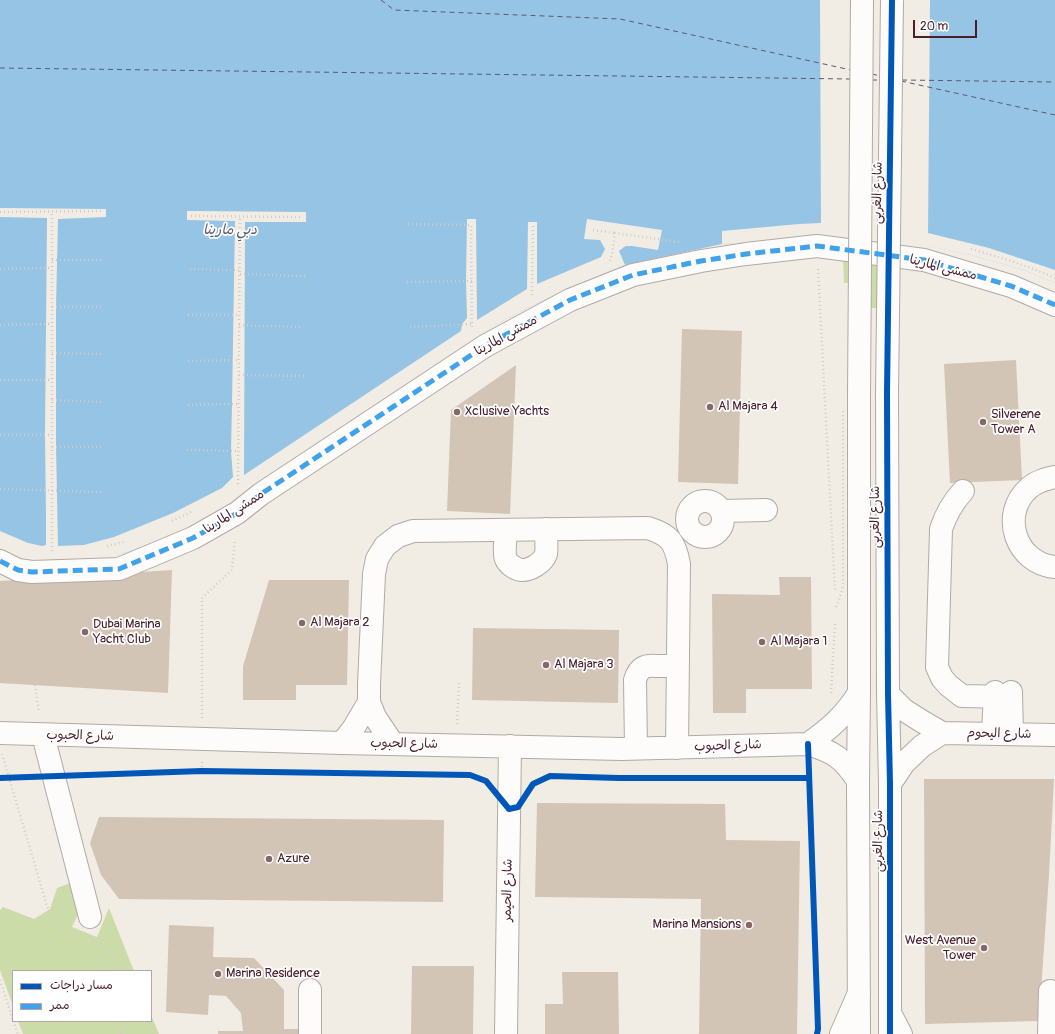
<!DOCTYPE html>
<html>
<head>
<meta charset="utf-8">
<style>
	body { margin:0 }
	#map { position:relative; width:1055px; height:1034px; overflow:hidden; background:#f2ede4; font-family:Pangolin,"Playpen Sans Arabic",sans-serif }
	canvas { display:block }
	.legend { position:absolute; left:12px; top:970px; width:140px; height:52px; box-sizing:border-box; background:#fff; border:1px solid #b7a5aa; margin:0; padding:5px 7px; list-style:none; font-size:12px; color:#4a1f2b }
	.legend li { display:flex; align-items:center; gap:8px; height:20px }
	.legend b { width:20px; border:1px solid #b7a5aa }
	.scale { position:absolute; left:913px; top:20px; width:64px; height:18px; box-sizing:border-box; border:2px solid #4a1f2b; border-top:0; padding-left:5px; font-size:12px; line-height:14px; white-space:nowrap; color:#4a1f2b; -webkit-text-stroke:3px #fff; paint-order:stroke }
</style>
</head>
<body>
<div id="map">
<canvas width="1055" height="1034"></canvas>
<ul class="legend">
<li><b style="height:5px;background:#0057b8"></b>مسار دراجات</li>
<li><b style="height:5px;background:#40a2eb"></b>ممر</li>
</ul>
<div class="scale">20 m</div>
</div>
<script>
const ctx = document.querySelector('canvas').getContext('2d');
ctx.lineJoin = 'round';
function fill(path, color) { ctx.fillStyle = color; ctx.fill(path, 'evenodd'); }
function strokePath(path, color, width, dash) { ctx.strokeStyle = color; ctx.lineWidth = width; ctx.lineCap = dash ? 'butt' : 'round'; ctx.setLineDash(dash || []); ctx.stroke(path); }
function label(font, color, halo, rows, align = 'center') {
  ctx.font = font + ' Pangolin,"Playpen Sans Arabic",sans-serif'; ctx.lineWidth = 3.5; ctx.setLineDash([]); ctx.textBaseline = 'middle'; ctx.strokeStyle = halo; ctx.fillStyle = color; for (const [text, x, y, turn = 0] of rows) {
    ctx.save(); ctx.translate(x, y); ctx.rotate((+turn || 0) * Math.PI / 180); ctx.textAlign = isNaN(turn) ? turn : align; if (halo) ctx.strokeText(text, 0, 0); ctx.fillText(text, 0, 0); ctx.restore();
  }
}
fill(new Path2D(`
	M 843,256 L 898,256 L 898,308 L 870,308 L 870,283 L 844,283 Z
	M 70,883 L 79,912 L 72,927 L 97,937 L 109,908 L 134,971 L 13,971 L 13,1006 L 0,970 L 0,910 L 3,907 L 34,919 L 50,909 L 57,888 Z
	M 151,1015 L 159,1034 L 23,1034 L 18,1021 L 151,1021 Z`), '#ccdca9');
fill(new Path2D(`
	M 0,0 L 1055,0 L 1055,283 L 1024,270 L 971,255 L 929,246 L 908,243 L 821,237 L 722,244 L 625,265 L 569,288 L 529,307 L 506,319 L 479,336 L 359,420 L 169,537 L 116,556 L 0,550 Z`), '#96c4e4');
fill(new Path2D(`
	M 820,0 L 930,0 L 928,233 L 989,248 L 1055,270 L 1055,283 L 1024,270 L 971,255 L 928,246 L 927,248 L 908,245 L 850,240 L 821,237 L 722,244 L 722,231 L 799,224 L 821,223 Z
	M 0,208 L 106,209 L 106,217 L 58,219 L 56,307 L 56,446 L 58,546 L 84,545 L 114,537 L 173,513 L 222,488 L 233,477 L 231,451 L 232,404 L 235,221 L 187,220 L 187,211 L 306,212 L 306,222 L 245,222 L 244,475 L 461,331 L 462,324 L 467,318 L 466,281 L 467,219 L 476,219 L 477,320 L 527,289 L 528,222 L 537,222 L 537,284 L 601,257 L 605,249 L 600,240 L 584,239 L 587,219 L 662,230 L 658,250 L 632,246 L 626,246 L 624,247 L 619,251 L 625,265 L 569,288 L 529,307 L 506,319 L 479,336 L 253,494 L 201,522 L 169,537 L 116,556 L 90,562 L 20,561 L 0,550 L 0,531 L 28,543 L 42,546 L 46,545 L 46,516 L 45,435 L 47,218 L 0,217 Z`), '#f2ede4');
strokePath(new Path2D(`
	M 381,0 L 394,10 L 620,19 L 851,70
	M 0,68 L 850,79
	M 872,74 L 880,76
	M 872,80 L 880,80
	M 902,80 L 1055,82
	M 901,81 L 1055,115`), '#595a75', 1, [5, 4]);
fill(new Path2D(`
	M 682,329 L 742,331 L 738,484 L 678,482 Z
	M 1016,360 L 1022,480 L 950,483 L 944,364 Z
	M 516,365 L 510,514 L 447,511 L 451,410 Z
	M 172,570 L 168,693 L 0,683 L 0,581 Z
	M 779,577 L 811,577 L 812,689 L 746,689 L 746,713 L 713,713 L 712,594 L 780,595 Z
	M 269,580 L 349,580 L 347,685 L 296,685 L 296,700 L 243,700 L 243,666 Z
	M 473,628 L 619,630 L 618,703 L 472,700 Z
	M 924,779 L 1054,779 L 1049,875 L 1039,1021 L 925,1024 Z
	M 537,803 L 725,804 L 726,840 L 800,841 L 797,1034 L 699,1034 L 701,899 L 535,897 Z
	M 99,817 L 444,820 L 443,902 L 119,899 L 101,875 L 90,843 Z
	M 169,925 L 214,927 L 213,957 L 254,958 L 284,990 L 284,1029 L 299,1029 L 299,1034 L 218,1034 L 218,1031 L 243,1031 L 241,1013 L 226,996 L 209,995 L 208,1015 L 166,1012 Z
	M 412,966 L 474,966 L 473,1034 L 411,1034 Z
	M 562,972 L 618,972 L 619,1034 L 545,1034 L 545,1004 L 563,1004 Z`), '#d2c5b6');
const minor = new Path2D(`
	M 887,393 L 888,694 L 890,784 L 890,1033
	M 859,394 L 859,693 L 858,781 L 859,1034
	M 1055,477 C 1046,479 1037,481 1029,488 C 999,514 1016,564 1055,567
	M 963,491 C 952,503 946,514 941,529 L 937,667 L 942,678 L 948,685 L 962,696 L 1011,697
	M687 519a18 18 0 1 1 36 0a18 18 0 1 1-36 0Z
	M 722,511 L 766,510
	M 506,531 C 506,538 503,552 506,559 C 508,564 515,569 521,570 C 529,571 543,563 546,554 C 547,549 546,535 546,529
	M 0,561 L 18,570 L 32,572 L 119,569 L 193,538 L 237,513 L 261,494 L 485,346 L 570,300 L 633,275 L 701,261 L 746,254 L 817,246 L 924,260 L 1011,286 L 1055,305
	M 1011,692 L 1012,734
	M 888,694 L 904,710 L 923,722 L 942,733 L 1055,735
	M 0,733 L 342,743 L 622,749 L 808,744 C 834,752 843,758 858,781
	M 993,734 L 995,692
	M 43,735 L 90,917
	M 342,743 L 353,729 L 369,702
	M 393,744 L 375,717 L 369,702 L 369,684 L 374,574 L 377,559 L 385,546 L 398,536 L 413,531 L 648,528 C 670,535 675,542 679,564 L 677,748
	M 808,744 C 831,728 844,716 859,693
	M 636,748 L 635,680 C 639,667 645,665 657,666 C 664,666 671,666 677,666
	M 890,784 L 904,763 L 922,746 L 942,733
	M 310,1034 L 310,990
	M 506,1034 L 510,746
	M 1049,1034 L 1050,991`);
const major = new Path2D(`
	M 890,1013 L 901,1034
	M 841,1034 L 859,993`);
strokePath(minor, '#b2a9a5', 24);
strokePath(major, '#b2a9a5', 24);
strokePath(new Path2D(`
	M 0,212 L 103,211
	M 191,216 L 302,217
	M 408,224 L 471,225 L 472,328
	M 593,230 L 615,233
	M 971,249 C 1000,257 1028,266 1055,278
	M 52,260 L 103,260
	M 610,261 L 612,255 L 615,233 L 679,242
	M 0,269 L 52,268
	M 190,269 L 240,270
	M 818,269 L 835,591
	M 240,274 L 305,276
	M 407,282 L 472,281
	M 532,295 L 533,226
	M 52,307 L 104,307
	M 188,315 L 239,315
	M 0,325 L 52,324
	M 239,325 L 301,327
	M 410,327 L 472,324
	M 52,353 L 104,354
	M 188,361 L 239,360
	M 239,375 L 306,376
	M 0,380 L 52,380
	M 52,400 L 103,402
	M 188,405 L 239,404
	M 0,435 L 52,435
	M 52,447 L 104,447
	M 187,450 L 239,451
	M 238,484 L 240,216
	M 0,489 L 102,492
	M 172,521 L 193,511
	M 107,546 L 124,542
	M 52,551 L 52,211
	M 35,685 L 39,712
	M 831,693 L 835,624
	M 202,718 L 202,598 L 232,570 L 235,539
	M 457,724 L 459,683
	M 2,754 L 47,906 L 56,926 L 75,933
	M 202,771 L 202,759
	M 93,939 L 95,940 L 113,957 L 118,971
	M 0,980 L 13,1020
	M 13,1021 L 18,1034
	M 121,1034 L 124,1021`), '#d1cccb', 2.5, [1, 3]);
strokePath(minor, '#fdfcfb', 22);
strokePath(major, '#fdfcfb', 22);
const minorBridge = new Path2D(`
	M 887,393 L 892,0
	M 859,394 L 862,0`);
strokePath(minorBridge, '#b2a9a5', 24, []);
strokePath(new Path2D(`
	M 836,607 L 842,591 L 843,584 L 843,409`), '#d1cccb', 2.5, [1, 3]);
strokePath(minorBridge, '#fdfcfb', 22);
strokePath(new Path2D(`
	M 0,561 L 18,570 L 32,572 L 119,569 L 193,538 L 237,513 L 261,494 L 485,346 L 570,300 L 633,275 L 701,261 L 746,254 L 817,246 L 924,260 L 1011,286 L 1055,305`), '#40a2eb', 5, [10, 5]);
strokePath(new Path2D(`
	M 808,744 L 818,1029 L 817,1034
	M 0,778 L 202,771 L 470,775 L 486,781 L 509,809 L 518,807 L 533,784 L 550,776 L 619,778 L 809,778
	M 890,1034 L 890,784 L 888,694 L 887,393 L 892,0`), '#0057b8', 6);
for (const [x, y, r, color] of [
	[710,407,4,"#85676c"],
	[457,412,4,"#85676c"],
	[983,422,4,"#85676c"],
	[302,623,4,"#85676c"],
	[85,632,4,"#85676c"],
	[762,642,4,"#85676c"],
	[546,665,4,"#85676c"],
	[269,859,4,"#85676c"],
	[749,925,4,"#85676c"],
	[984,948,4,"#85676c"],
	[218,974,4,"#85676c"]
]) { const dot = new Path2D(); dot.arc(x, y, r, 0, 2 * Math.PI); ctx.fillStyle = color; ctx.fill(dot); strokePath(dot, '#fff', 1.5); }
label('13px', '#4a1f2b', '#fff', [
	["شارع الغربى",878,193,-89],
	["ممشى المارينا",943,268,14],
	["ممشى المارينا",506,336,-29],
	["ممشى المارينا",234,512,-33],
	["شارع الغربى",876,517,-90],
	["شارع اليحوم",999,734,1],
	["شارع الحبوب",80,736,1],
	["شارع الحبوب",404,744,1],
	["شارع الحبوب",728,746,-2],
	["شارع الغربى",879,841,-90],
	["شارع الحيمر",508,890,-89]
]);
label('13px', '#4a1f2b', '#fff', [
	["Al Majara 4",718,407],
	["Xclusive Yachts",465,412],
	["Silverene",991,415],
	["Tower A",991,430],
	["Al Majara 2",310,623],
	["Dubai Marina",93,625],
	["Yacht Club",93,640],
	["Al Majara 1",770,642],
	["Al Majara 3",554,665],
	["Azure",277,859],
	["Marina Mansions",741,925,"right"],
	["West Avenue",976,941,"right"],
	["Tower",976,956,"right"],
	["Marina Residence",226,974]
], 'left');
label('italic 14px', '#595a75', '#fff', [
	["دبي مارينا",230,230]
]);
</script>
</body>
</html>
